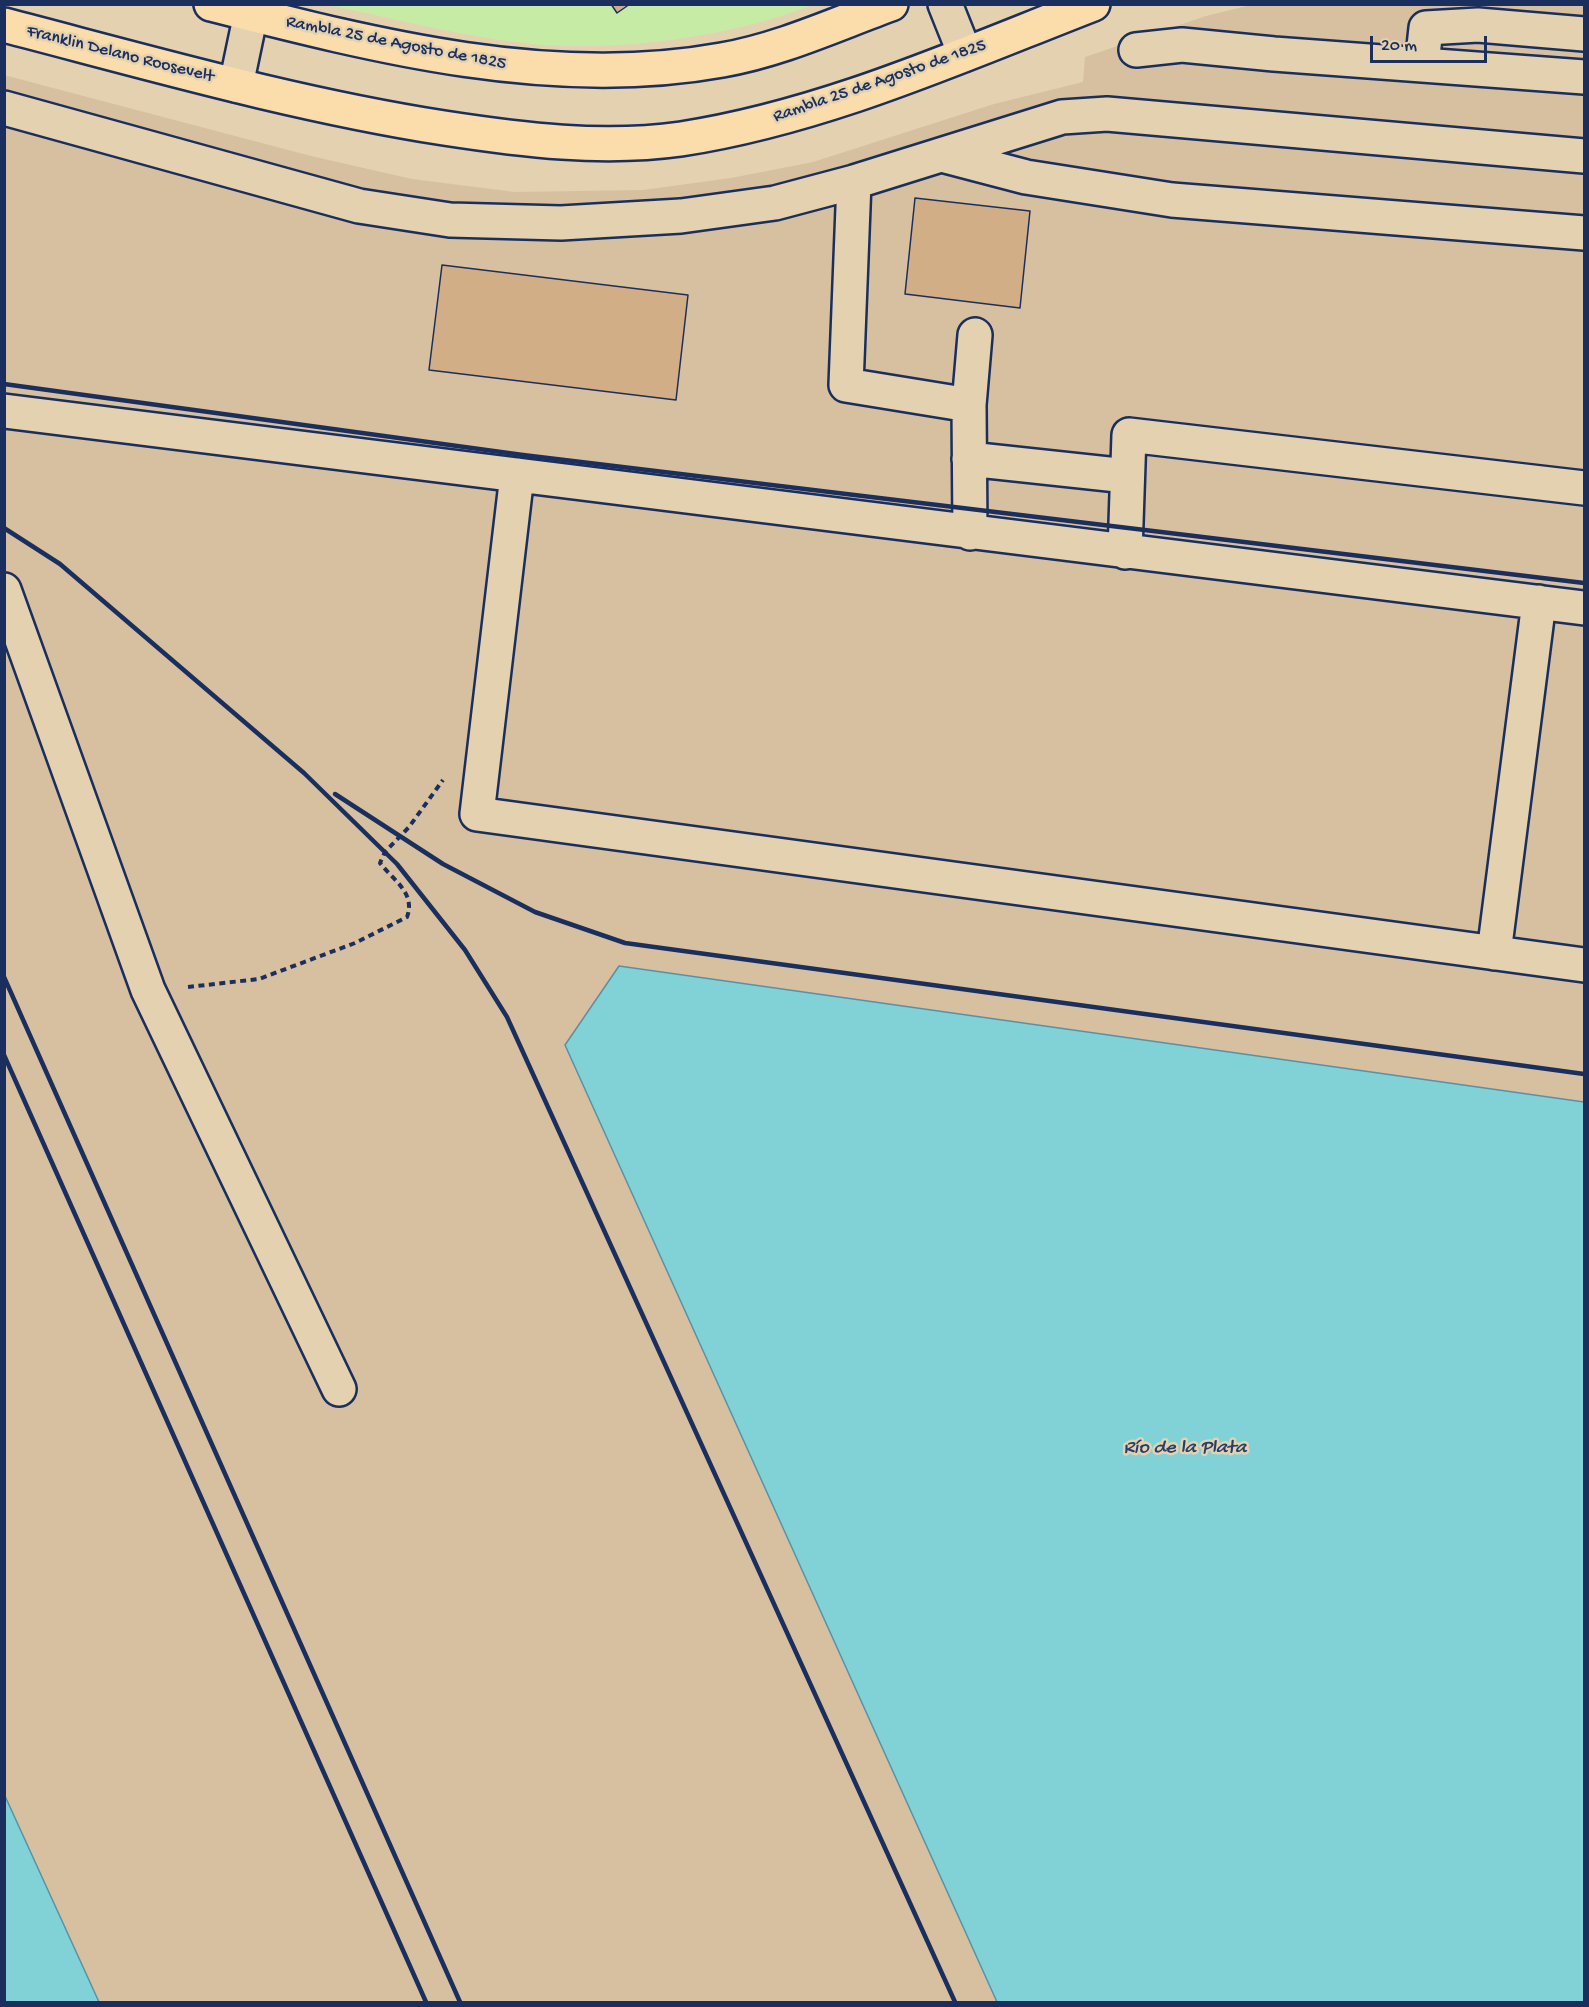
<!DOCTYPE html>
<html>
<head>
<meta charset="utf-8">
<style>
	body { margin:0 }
	#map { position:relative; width:1589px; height:2007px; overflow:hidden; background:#e4d1af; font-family:"Gochi Hand",sans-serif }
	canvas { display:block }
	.frame { position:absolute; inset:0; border:6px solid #1b2f5e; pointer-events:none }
	.scale { position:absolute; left:1370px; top:36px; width:117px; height:27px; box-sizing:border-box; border:3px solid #1b2f5e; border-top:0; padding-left:8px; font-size:18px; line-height:21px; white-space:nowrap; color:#1b2f5e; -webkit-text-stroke:4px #e4d1af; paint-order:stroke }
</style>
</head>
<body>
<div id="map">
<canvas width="1589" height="2007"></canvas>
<div class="frame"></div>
<div class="scale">20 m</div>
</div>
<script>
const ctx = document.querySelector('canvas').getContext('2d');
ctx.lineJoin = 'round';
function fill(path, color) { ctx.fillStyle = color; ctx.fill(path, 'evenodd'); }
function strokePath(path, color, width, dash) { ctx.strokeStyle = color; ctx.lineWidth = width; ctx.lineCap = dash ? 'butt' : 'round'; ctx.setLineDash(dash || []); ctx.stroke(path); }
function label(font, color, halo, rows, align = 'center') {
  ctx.font = font + ' "Gochi Hand",sans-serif'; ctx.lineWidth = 5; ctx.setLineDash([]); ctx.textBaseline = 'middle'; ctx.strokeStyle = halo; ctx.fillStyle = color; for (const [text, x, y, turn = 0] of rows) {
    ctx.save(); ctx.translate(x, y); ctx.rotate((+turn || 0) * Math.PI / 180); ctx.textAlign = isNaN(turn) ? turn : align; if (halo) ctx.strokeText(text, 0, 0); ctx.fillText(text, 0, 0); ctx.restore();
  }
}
fill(new Path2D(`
	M 1251,5 L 1584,5 L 1584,1102 L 619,966 L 565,1045 L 997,2002 L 99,2002 L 4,1796 L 4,75 L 311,156 L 412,179 L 515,192 L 643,190 L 731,178 L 813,162 L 994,104 L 1083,82 L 1085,57 L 1206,16 Z`), '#d6c0a0');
fill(new Path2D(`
	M 326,5 L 813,5 C 730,37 620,52 531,44 C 463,37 393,18 326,5 Z`), '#c6eba5');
const water = new Path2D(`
	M 619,966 L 1584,1102 L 1584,2002 L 997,2002 L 565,1045 Z
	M 4,1796 L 5,1796 L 99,2002 L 5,2002 Z`);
fill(water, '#80d2d6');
strokePath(water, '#5891a6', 1.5);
const building = new Path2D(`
	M 611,4 L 630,4 L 617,13 Z
	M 915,198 L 1030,211 L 1020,308 L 905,294 Z
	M 442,265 L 688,295 L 676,400 L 429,370 Z`);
fill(building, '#d1ae86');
strokePath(building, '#1b2f5e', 1.5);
const minor = new Path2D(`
	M 945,4 L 965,54
	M 1136,50 L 1182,45 L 1274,54 L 1584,77
	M 1422,65 L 1426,28 L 1478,25 L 1584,34
	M 236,85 L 253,4
	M 4,108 L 359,206 L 450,220 L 561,223 L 681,216 L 775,203 L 854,182 L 1062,117 L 1107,114 L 1584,156
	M 942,155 L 1026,177 L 1172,200 L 1584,233
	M 854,182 L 846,385 L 969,405
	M 4,411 L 1584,608
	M 969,459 L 1127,476
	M 517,475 L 477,814 L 1584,965
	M 970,533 L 969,405 L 975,335
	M 1125,552 L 1129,435 L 1584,488
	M 4,590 L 148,990 L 339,1389
	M 1494,953 L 1539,602`);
const major = new Path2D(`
	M 211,4 C 376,46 552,91 722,60 C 780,50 836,24 891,4
	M 4,25 C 150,63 296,105 444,128 C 522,140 602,150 681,139 C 824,117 959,56 1093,4`);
strokePath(minor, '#1b2f5e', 38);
strokePath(major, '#1b2f5e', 38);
strokePath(new Path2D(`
	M 188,987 L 259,979 L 355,943 L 407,917 C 416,893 393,880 380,863 L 385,852 L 409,827 L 443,780`), '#1b2f5e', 4, [6, 4.5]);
strokePath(minor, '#e4d1af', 33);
strokePath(major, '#faddab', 33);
strokePath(new Path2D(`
	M 4,384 L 523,455 L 1584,583
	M 4,528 L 60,564 L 304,773 L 397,864 L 465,950 L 507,1017 L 955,2002
	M 335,794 L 443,864 L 535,912 L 625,943 L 1584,1074
	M 4,977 L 460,2002
	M 4,1055 L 426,2002`), '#1b2f5e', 4.5);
label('18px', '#1b2f5e', '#e4d1af', [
	["Rambla 25 de Agosto de 1825",396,44,11],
	["Franklin Delano Roosevelt",120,55,14],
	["Rambla 25 de Agosto de 1825",880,82,-19]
]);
label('italic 20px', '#253f6a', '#e4d1af', [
	["Río de la Plata",1185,1449]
]);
</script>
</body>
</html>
